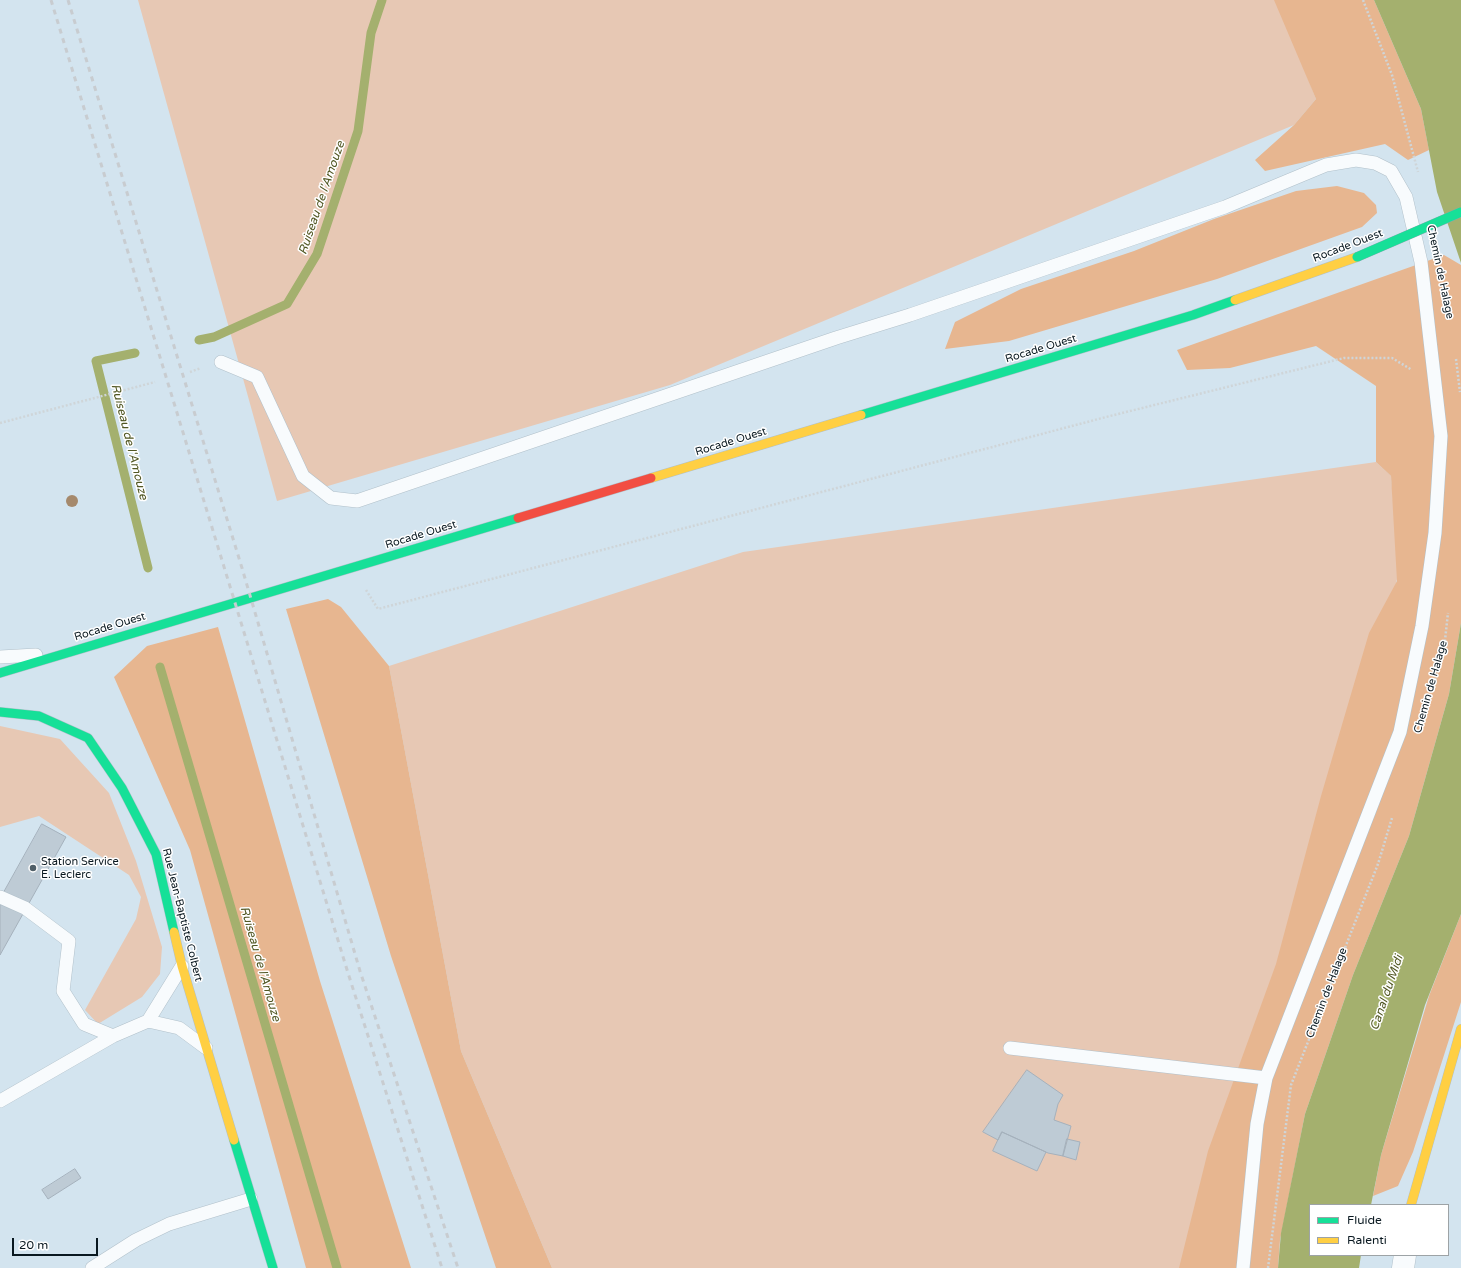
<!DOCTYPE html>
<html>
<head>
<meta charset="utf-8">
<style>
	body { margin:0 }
	#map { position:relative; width:1461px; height:1268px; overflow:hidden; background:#d3e4ef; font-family:"Varela Round",sans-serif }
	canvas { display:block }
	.legend { position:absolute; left:1309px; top:1204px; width:140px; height:52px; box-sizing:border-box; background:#fff; border:1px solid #9da3a6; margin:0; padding:5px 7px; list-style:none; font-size:12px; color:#091820 }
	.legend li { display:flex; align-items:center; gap:8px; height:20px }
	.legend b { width:20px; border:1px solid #9da3a6 }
	.scale { position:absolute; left:12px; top:1238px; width:86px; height:18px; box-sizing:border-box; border:2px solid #091820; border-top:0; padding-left:5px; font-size:12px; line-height:14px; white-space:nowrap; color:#091820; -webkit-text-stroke:3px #fff; paint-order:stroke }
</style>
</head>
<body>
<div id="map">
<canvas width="1461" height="1268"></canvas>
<ul class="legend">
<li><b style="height:5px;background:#16e098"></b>Fluide</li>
<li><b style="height:5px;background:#ffcf43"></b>Ralenti</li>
</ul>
<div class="scale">20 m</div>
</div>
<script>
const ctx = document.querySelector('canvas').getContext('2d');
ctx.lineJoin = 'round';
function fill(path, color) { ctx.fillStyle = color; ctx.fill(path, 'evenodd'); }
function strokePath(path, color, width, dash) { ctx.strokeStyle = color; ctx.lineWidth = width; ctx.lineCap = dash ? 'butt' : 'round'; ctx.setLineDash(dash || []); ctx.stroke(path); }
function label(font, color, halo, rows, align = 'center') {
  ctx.font = font + ' "Varela Round",sans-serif'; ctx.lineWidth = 3; ctx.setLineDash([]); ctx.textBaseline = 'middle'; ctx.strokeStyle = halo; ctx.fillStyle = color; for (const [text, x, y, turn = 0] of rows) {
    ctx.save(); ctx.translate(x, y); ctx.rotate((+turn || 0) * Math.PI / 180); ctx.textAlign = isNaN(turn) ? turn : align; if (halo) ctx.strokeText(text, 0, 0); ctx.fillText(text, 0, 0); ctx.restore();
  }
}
fill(new Path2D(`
	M 138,0 L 1277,0 L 1316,99 L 1294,125 L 670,385 L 277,501 Z
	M 1376,462 L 1391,476 L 1399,571 L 1331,854 L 1197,1268 L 552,1268 L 461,1051 L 389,666 L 743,552 Z
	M 0,726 L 60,739 L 109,793 L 136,861 L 162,947 L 160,974 L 142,997 L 98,1024 L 85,1010 L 136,919 L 141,897 L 129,875 L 39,816 L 0,827 Z`), '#e7c8b4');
fill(new Path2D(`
	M 1274,0 L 1374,0 L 1421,109 L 1429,150 L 1408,160 L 1385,144 L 1265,171 L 1255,160 L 1294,125 L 1316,99 Z
	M 1337,186 L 1364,193 L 1376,205 L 1377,213 L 1362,227 L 1217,279 L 1009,341 L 945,349 L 955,322 L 1021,289 L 1134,251 L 1214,219 L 1296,191 Z
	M 1444,255 L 1461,265 L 1461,623 L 1449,694 L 1409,836 L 1353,975 L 1305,1114 L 1280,1240 L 1278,1268 L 1179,1268 L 1208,1151 L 1276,964 L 1321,796 L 1369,633 L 1397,581 L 1391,476 L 1376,462 L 1376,386 L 1316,346 L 1230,368 L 1187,370 L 1177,350 Z
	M 328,599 L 341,607 L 389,666 L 461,1051 L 552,1268 L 496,1268 L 391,956 L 286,609 Z
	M 218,627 L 320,981 L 411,1268 L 306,1268 L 190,850 L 114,677 L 147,646 Z
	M 1461,914 L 1461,1002 L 1413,1152 L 1398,1186 L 1373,1196 L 1381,1155 L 1429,996 Z`), '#e7b690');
fill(new Path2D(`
	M 1374,0 L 1461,0 L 1461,263 L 1437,192 L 1421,109 Z
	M 1461,623 L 1461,914 L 1425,1005 L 1381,1155 L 1371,1205 L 1310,1205 L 1310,1255 L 1361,1255 L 1359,1268 L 1278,1268 L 1281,1233 L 1305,1114 L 1353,975 L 1409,836 L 1449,694 Z`), '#a4b06e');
strokePath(new Path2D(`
	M 199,340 L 214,337 L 287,304 L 317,254 L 358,131 L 371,33 L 382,0
	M 135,353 L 96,361 L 148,568
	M 160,667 L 337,1268`), '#a4b06e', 9);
const building = new Path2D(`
	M 42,824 L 66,837 L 0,955 L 0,899 Z
	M 1027,1070 L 1063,1095 L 1058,1104 L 1054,1120 L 1071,1126 L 1063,1156 L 1048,1153 L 1002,1132 L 998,1140 L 983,1132 Z
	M 1002,1132 L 1046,1152 L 1037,1171 L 993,1151 Z
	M 1067,1139 L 1080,1142 L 1076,1160 L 1063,1156 Z
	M 75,1169 L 81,1178 L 48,1199 L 42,1190 Z`);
fill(building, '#becbd5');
strokePath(building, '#a5b1bc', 1);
const lane = new Path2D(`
	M 221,362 L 257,377 L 303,476 L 331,498 L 357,501 L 836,338 L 910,315 L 1225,207 L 1326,165 L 1356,160 L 1375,163 L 1391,171 L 1406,197 L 1421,262 L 1441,436 L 1435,533 L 1422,626 L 1400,732 L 1266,1078 L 1257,1124 L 1243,1268
	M 0,657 L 36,655
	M 0,897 L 25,908 L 69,941 L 63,991 L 84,1024 L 113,1036
	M 148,1021 L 182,966
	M 1010,1048 L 1266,1078
	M 0,1101 L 113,1036 L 148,1021 L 179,1028 L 206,1048
	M 92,1268 L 136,1240 L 169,1224 L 251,1199`);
const street = new Path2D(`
	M 1403,1268 L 1405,1255`);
const fast = new Path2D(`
	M 861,415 L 1193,315 L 1235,300
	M 0,673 L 518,518
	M 0,712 L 39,716 L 88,738 L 122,788 L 156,854 L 174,932
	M 234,1140 L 273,1268`);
const slow = new Path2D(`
	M 1235,300 L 1357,257
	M 651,478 L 861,415
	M 174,932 L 182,966 L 234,1140
	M 1411,1205 L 1461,1029`);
const jam = new Path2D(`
	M 518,518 L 651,478`);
strokePath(lane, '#b1c0ca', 14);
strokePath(street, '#b1c0ca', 23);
strokePath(fast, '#b1c0ca', 10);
strokePath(slow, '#b1c0ca', 10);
strokePath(jam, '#b1c0ca', 10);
strokePath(new Path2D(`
	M 1363,0 L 1392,75 L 1418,172
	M 1456,359 L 1460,392
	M 190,372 L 201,368
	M 0,423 L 155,382
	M 366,590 L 378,609 L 1106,417 L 1344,358 L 1392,358 L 1412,370
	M 1435,680 L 1444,649 L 1448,613
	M 1268,1268 L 1291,1085 L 1378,864 L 1392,818`), '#cfd5d8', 2.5, [2, 2]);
strokePath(lane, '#f8fbfd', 13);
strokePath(street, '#f8fbfd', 22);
strokePath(fast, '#16e098', 9);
strokePath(slow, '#ffcf43', 9);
strokePath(jam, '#f24e42', 9);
strokePath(new Path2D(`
	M 51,0 L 348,973 L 442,1268
	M 68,0 L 242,568 L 360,971 L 458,1268`), '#c8ccd0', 3, [5, 5]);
const fastBridge = new Path2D(`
	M 1357,257 L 1461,212`);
strokePath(fastBridge, '#8ea4b0', 10, []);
strokePath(fastBridge, '#16e098', 9);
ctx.fillStyle = '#a5896c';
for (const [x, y] of [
	[72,501]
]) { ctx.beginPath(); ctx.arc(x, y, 6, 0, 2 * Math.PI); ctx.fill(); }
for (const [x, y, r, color] of [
	[33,868,4,"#505f68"]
]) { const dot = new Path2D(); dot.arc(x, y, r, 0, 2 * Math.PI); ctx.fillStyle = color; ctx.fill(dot); strokePath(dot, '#fff', 1.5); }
label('11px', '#091820', '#fff', [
	["Rocade Ouest",1348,246,-21],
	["Chemin de Halage",1440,272,78],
	["Rocade Ouest",1041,349,-17],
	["Rocade Ouest",731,442,-17],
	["Rocade Ouest",421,535,-17],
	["Rocade Ouest",110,627,-17],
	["Chemin de Halage",1431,687,-74],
	["Rue Jean-Baptiste Colbert",182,915,76],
	["Chemin de Halage",1327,993,-69]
]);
label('11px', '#091820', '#fff', [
	["Station Service",41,862],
	["E. Leclerc",41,875]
], 'left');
label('italic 12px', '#515723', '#fff', [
	["Ruiseau de l'Amouze",322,198,-71],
	["Ruiseau de l'Amouze",129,442,76],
	["Ruiseau de l'Amouze",260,964,74],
	["Canal du Midi",1387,993,-71]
]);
</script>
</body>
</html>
